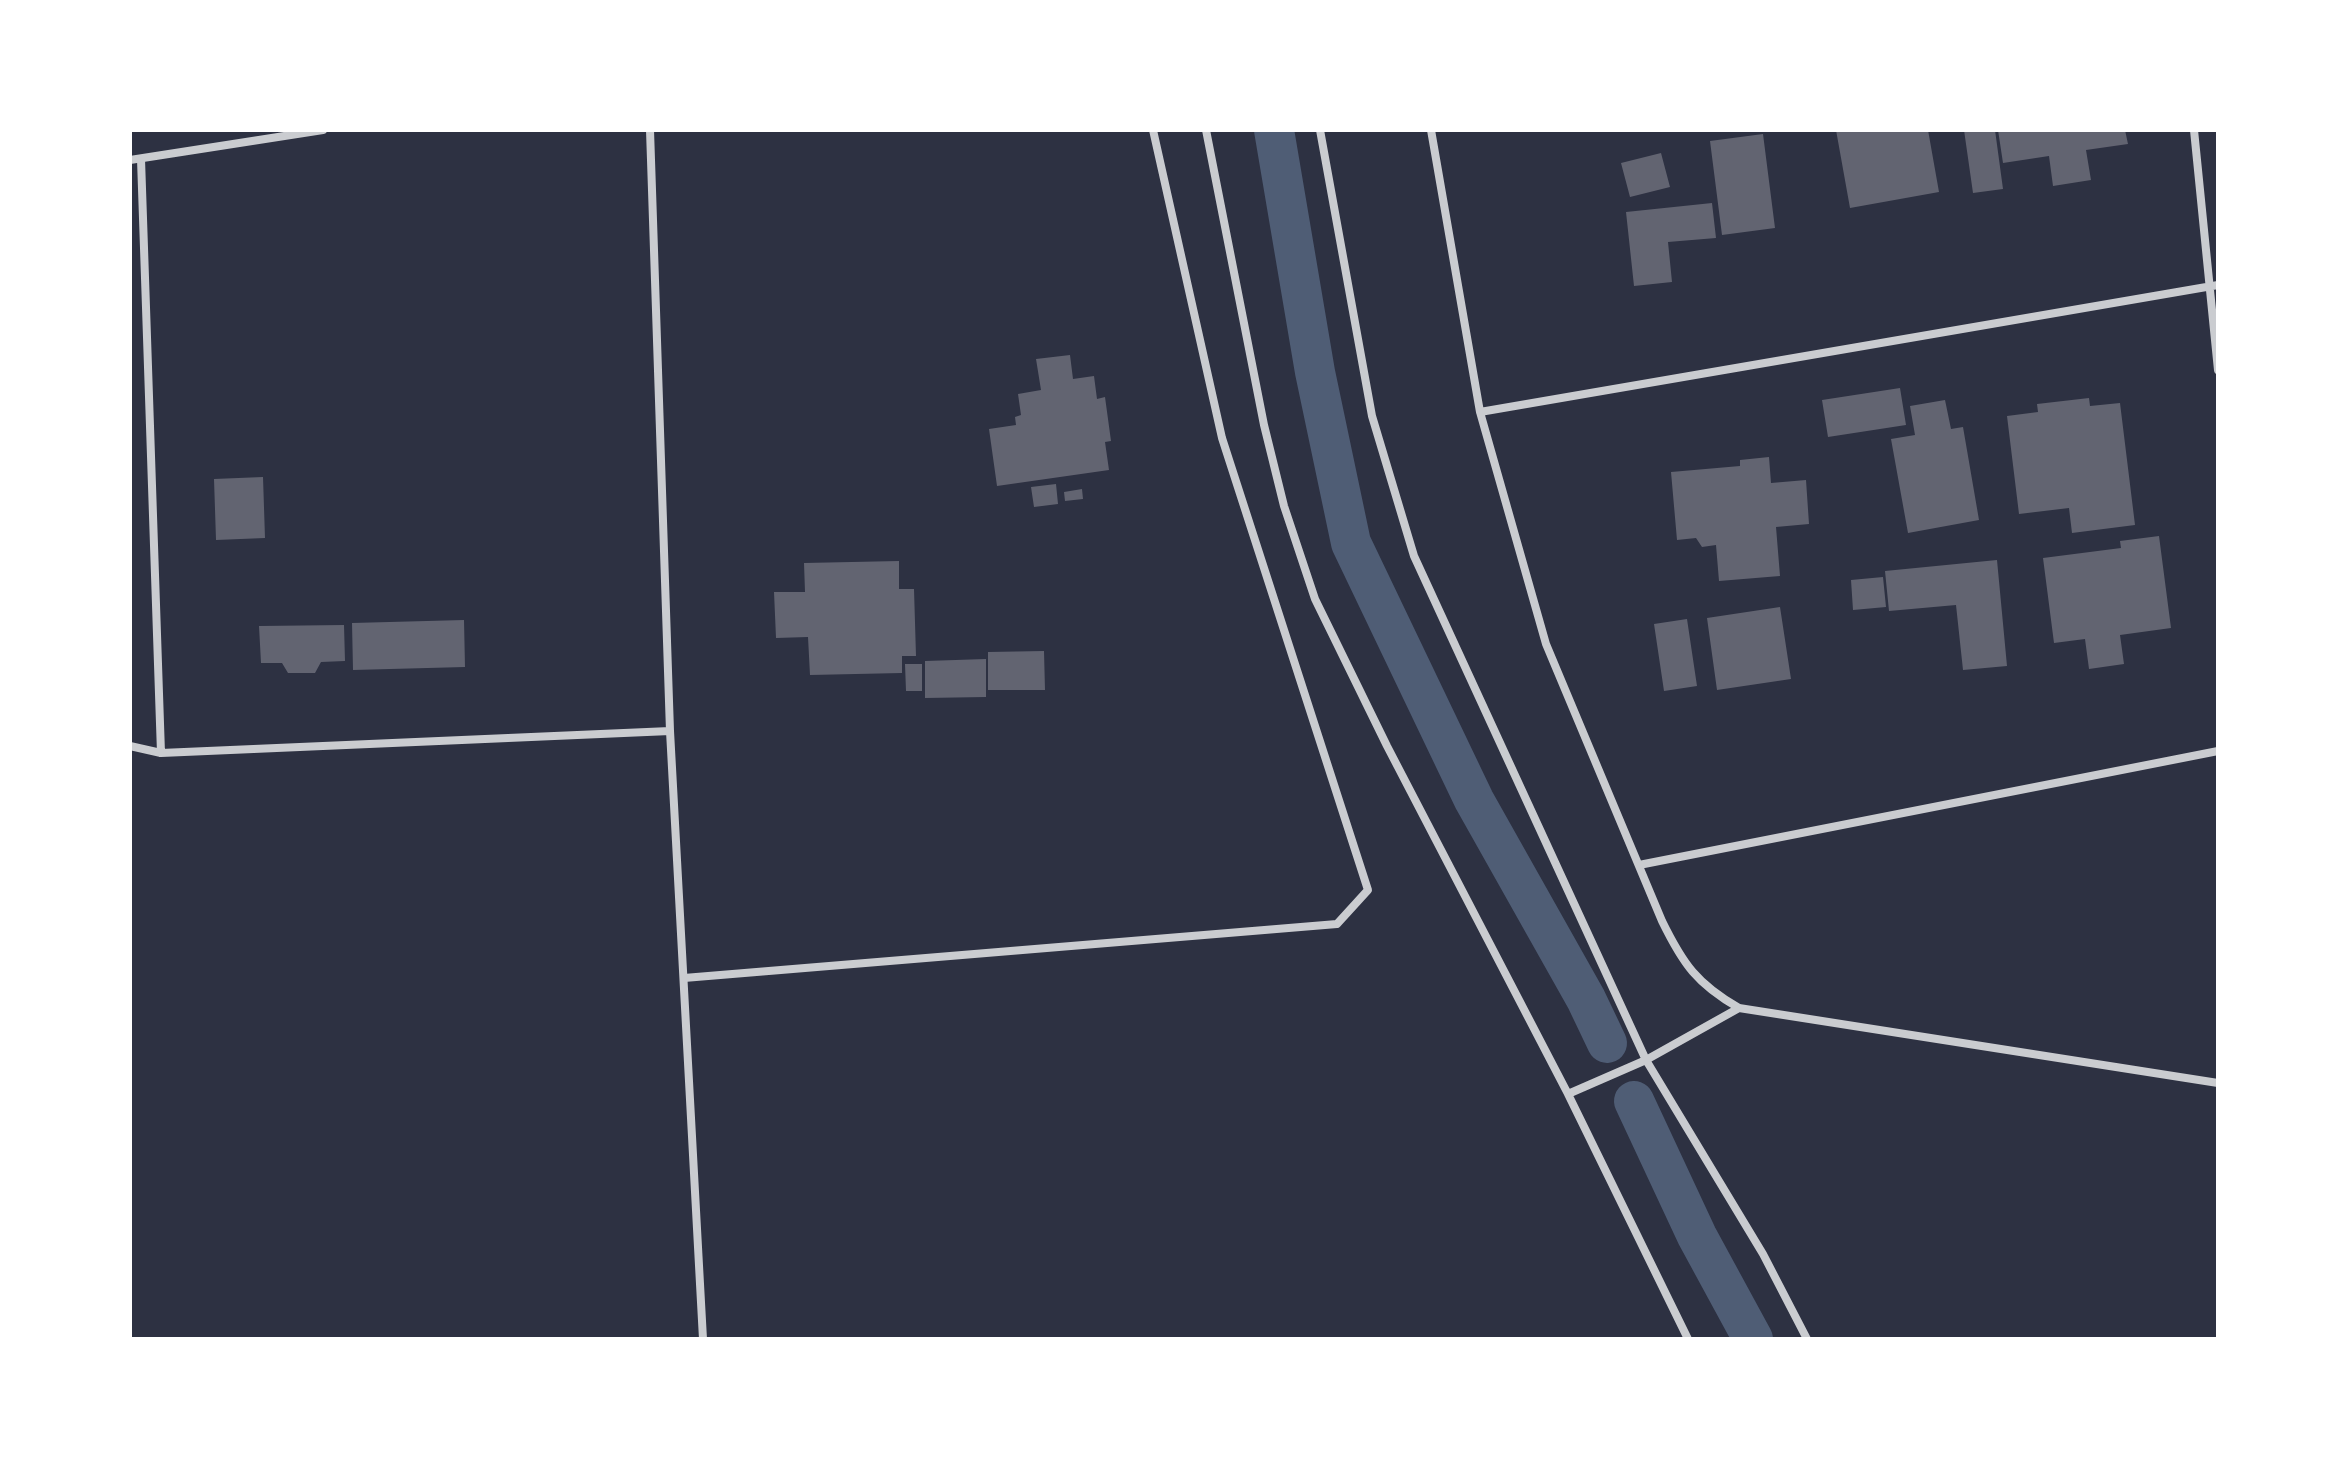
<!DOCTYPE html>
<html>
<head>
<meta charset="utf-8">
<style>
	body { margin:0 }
	#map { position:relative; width:2348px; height:1469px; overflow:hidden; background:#2d3142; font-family:"Work Sans",sans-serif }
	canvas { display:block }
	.frame { position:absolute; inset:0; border:132px solid #fff; pointer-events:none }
</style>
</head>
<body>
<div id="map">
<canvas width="2348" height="1469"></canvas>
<div class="frame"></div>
</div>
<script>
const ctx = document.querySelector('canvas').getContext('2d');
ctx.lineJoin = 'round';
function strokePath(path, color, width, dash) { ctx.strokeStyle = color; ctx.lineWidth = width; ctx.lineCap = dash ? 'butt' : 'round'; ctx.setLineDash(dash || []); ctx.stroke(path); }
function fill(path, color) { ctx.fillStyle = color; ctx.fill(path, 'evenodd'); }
strokePath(new Path2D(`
	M 1274,130 L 1315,372 L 1351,543 L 1474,800 L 1586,999 L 1607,1043
	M 1634,1101 L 1697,1236 L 1753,1339`), '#4f5d75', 40);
fill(new Path2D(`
	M 1836,130 L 1928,130 L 1939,192 L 1850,208 Z
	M 1964,130 L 1995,130 L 2003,189 L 1973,193 Z
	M 1998,130 L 2125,130 L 2128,144 L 2086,150 L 2091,180 L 2053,186 L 2049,156 L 2003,163 Z
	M 1763,134 L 1775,228 L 1722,235 L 1710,141 Z
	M 1661,153 L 1670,187 L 1630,197 L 1621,163 Z
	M 1712,203 L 1716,238 L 1668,242 L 1672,282 L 1634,286 L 1626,212 Z
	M 1070,355 L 1073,379 L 1094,376 L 1097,399 L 1105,397 L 1111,441 L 1105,442 L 1109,470 L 997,486 L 989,429 L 1016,425 L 1015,417 L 1021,415 L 1018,394 L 1041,390 L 1036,359 Z
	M 1900,388 L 1906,425 L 1828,437 L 1822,400 Z
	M 2089,398 L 2090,406 L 2120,403 L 2135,525 L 2072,533 L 2069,508 L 2019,514 L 2007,416 L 2038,412 L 2037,404 Z
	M 1945,400 L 1951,429 L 1963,427 L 1979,520 L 1908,533 L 1891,439 L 1915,435 L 1910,406 Z
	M 1769,457 L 1771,483 L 1806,480 L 1809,524 L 1776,527 L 1780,576 L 1719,581 L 1716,545 L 1702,547 L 1696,538 L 1677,540 L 1671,472 L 1740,466 L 1740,460 Z
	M 263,477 L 265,538 L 216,540 L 214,479 Z
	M 1056,484 L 1058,504 L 1034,507 L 1031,487 Z
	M 1082,489 L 1083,499 L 1065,501 L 1064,492 Z
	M 2159,536 L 2171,628 L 2120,635 L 2124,664 L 2089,669 L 2085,639 L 2054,643 L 2043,558 L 2121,548 L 2120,541 Z
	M 1997,560 L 2007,666 L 1963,670 L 1956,605 L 1889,611 L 1885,571 Z
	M 899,561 L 899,589 L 914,589 L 916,656 L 902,656 L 902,673 L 810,675 L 808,637 L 776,638 L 774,592 L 805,592 L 804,563 Z
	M 1883,577 L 1886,607 L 1853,610 L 1851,580 Z
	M 1780,607 L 1791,679 L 1717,690 L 1707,618 Z
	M 1687,619 L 1697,686 L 1664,691 L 1654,624 Z
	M 464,620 L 465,667 L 353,670 L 352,623 Z
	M 344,625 L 345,661 L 321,662 L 315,673 L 288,673 L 282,663 L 261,663 L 259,626 Z
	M 1044,651 L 1045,690 L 988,690 L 988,652 Z
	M 986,659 L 986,697 L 925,698 L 925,661 Z
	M 905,664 L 922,664 L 922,691 L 906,691 Z`), '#626471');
strokePath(new Path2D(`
	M 650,130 L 670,731 L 703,1339
	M 1206,130 L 1264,425 L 1284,506 L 1315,599 L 1387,746 L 1568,1094 L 1688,1339
	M 1320,130 L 1372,416 L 1414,556 L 1646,1060 L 1763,1254 L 1807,1339
	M 1431,130 L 1480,412 L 1546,644 L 1662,921 C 1683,964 1697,984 1739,1008 L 2218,1083
	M 2194,130 L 2218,370
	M 141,159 L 161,753
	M 130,160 L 323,130
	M 1480,412 L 2218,285
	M 130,746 L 161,753 L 670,731
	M 1639,865 L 2218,751
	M 684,978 L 1337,924 L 1368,890 L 1222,438 L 1153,130
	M 1568,1094 L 1646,1060 L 1739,1008`), '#caccd0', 8);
</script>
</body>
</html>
